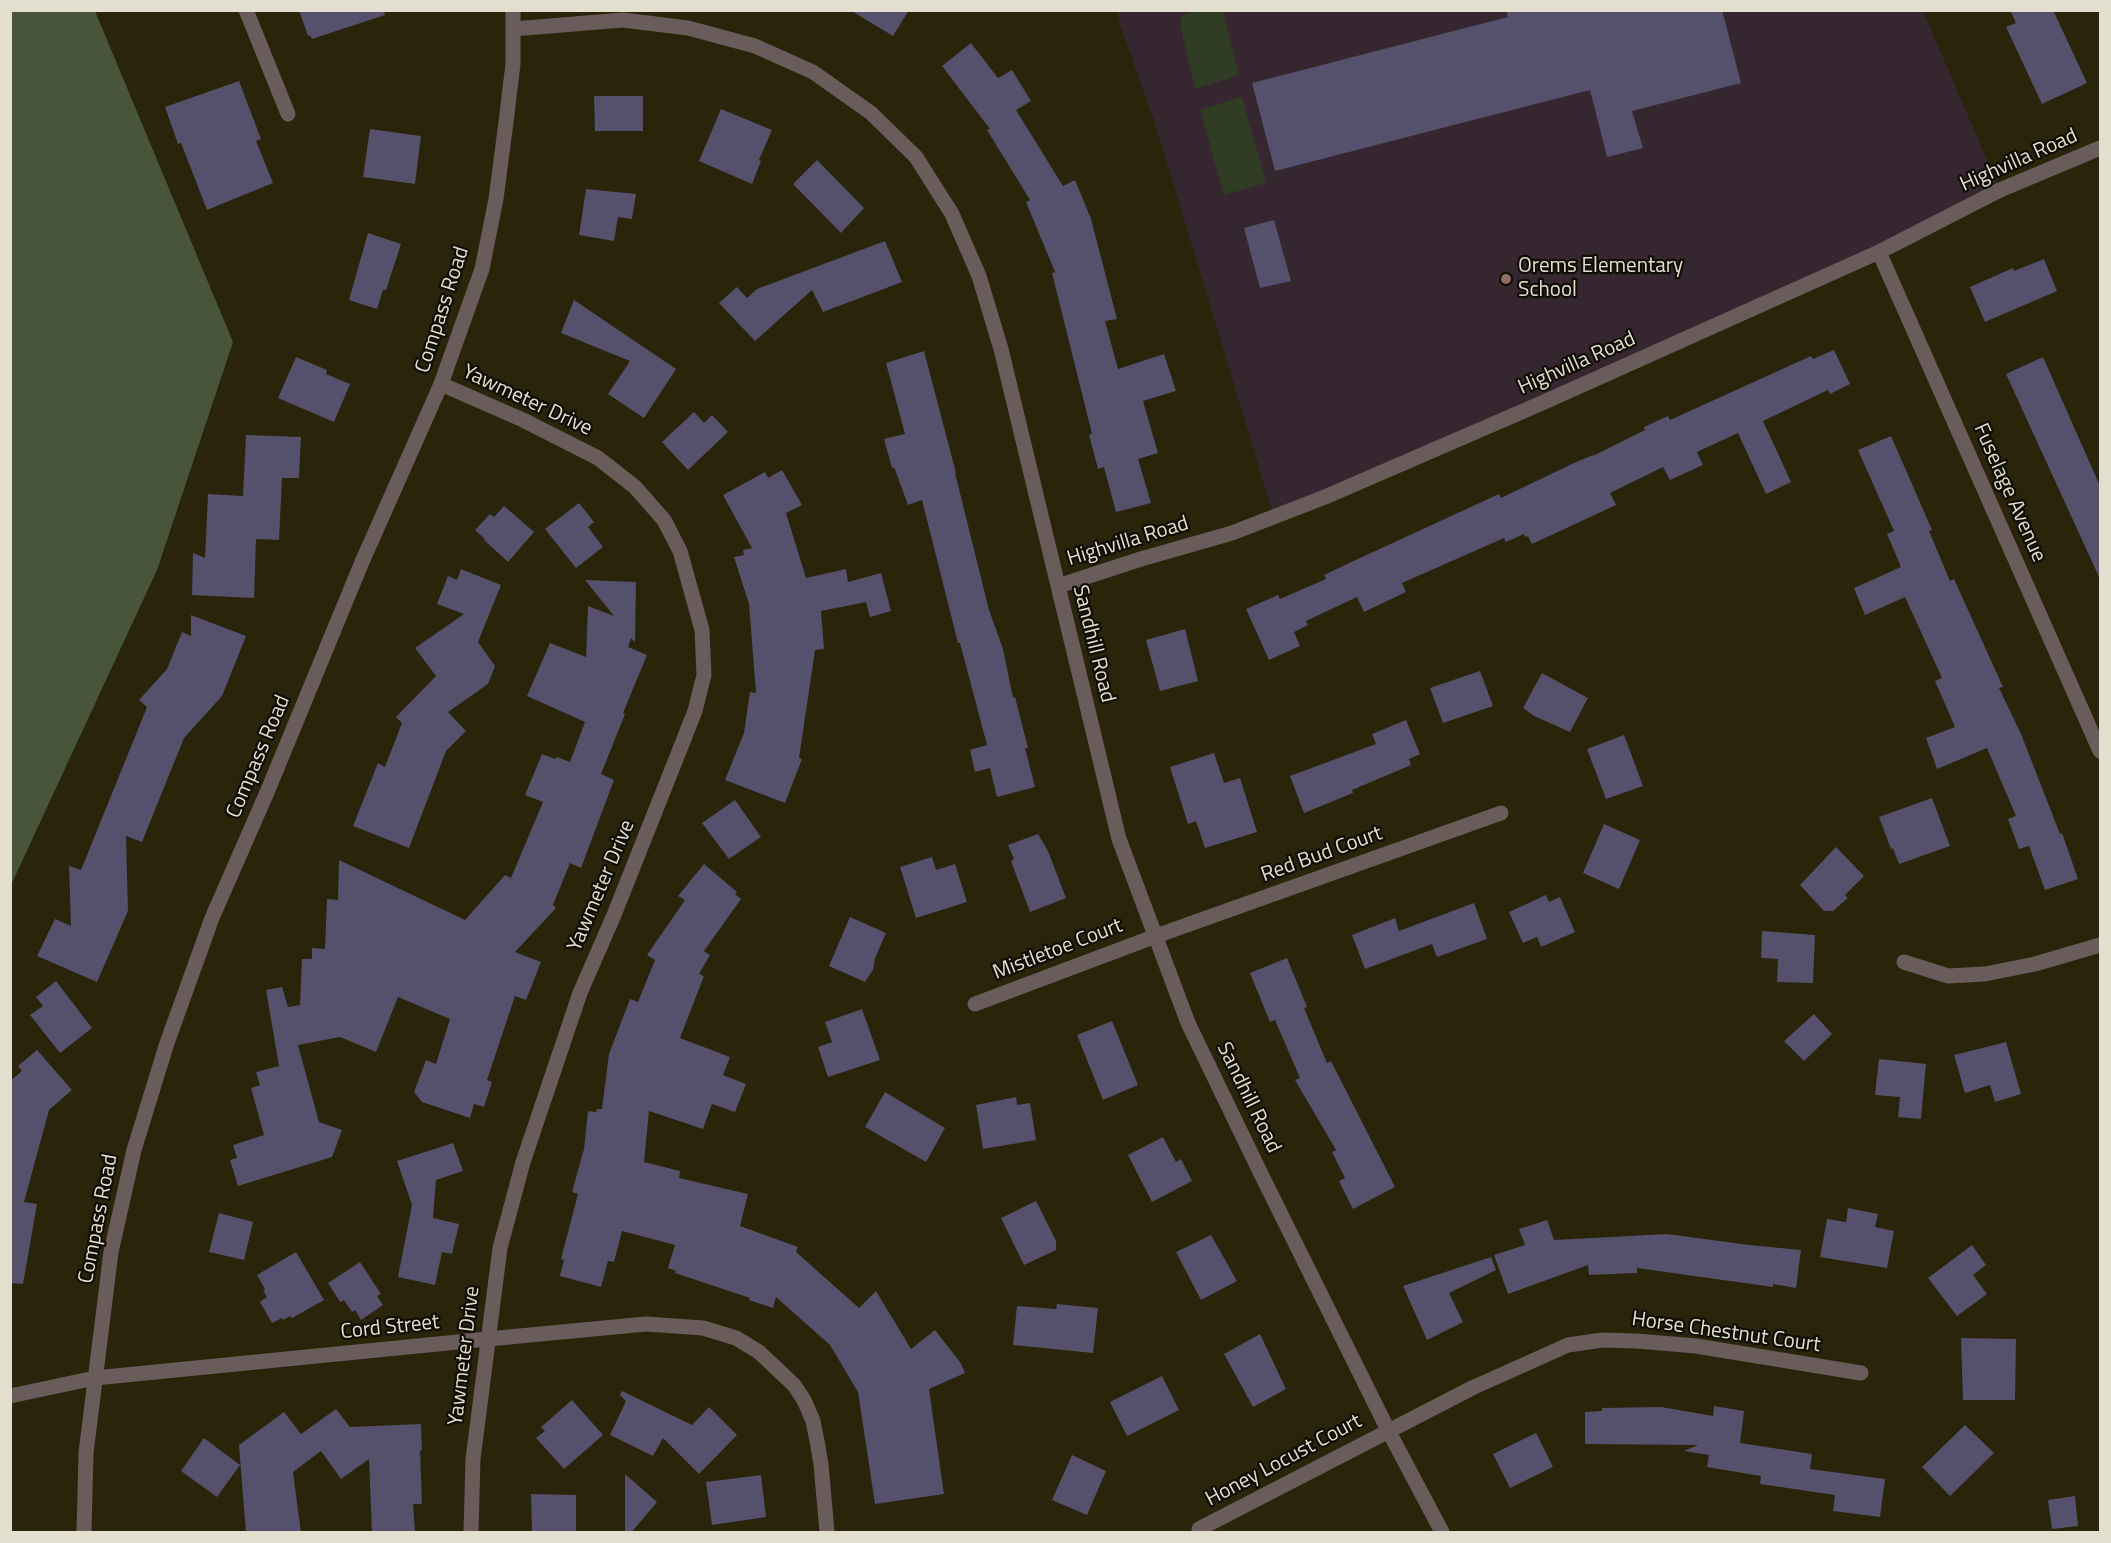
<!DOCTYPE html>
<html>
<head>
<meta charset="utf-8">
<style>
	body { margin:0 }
	#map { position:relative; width:2111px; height:1543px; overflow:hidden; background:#29240a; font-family:"Titillium Web",sans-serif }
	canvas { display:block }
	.frame { position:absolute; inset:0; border:12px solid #e2dfcf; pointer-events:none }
</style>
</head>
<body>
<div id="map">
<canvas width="2111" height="1543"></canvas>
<div class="frame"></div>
</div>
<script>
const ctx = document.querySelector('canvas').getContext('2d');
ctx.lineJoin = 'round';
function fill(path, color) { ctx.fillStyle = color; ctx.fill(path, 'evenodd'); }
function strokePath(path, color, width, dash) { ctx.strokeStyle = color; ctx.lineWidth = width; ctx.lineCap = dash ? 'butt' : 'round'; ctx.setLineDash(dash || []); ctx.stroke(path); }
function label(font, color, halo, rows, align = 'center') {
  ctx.font = font + ' "Titillium Web",sans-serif'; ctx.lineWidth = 4.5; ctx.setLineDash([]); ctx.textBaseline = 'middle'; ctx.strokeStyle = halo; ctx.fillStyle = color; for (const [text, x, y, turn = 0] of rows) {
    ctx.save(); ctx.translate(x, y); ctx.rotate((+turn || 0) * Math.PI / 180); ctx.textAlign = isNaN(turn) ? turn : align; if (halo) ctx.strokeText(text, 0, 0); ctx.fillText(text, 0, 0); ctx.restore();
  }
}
fill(new Path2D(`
	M 1117,11 L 1923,11 L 2000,190 L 1274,517 L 1155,123 L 1120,25 Z`), '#362630');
fill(new Path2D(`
	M 1219,10 L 1223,11 L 1239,75 L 1195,89 L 1180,24 L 1181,16 L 1194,11 Z
	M 1242,97 L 1266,183 L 1224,195 L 1200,110 Z`), '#303c23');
fill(new Path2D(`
	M 11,10 L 95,11 L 233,342 L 157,570 L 11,885 Z`), '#48553b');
fill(new Path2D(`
	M 299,10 L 384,10 L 385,15 L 312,39 L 310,35 L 308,36 Z
	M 850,10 L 909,10 L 893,36 Z
	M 1506,10 L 1722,10 L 1741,83 L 1632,111 L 1643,148 L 1607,157 L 1590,90 L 1275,171 L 1252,83 L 1508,17 Z
	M 2010,10 L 2053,10 L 2087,83 L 2042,104 L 2006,27 L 2016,23 Z
	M 971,43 L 998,78 L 1012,70 L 1031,101 L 1016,110 L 1063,186 L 1075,180 L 1091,219 L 1117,319 L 1105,321 L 1118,369 L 1164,354 L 1176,391 L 1143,401 L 1158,453 L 1138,459 L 1151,503 L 1116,512 L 1104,467 L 1098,469 L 1089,435 L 1092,434 L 1052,273 L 1055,272 L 1026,202 L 1030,200 L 987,130 L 990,129 L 942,66 Z
	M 239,81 L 261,139 L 256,141 L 273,183 L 207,210 L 181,143 L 178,144 L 165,107 Z
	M 594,96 L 643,96 L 643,131 L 595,131 Z
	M 721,109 L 772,130 L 759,160 L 761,161 L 752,184 L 699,161 Z
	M 370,129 L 421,136 L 415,184 L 363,177 Z
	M 817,160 L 864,208 L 841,233 L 793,184 Z
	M 586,189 L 636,194 L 632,219 L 618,217 L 614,241 L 579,235 Z
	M 1274,220 L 1291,281 L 1260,288 L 1244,228 Z
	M 368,233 L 401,244 L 386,290 L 383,290 L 377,309 L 349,300 Z
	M 885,241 L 902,282 L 823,312 L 812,290 L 755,341 L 719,303 L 737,287 L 747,298 L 757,289 Z
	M 2044,259 L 2057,291 L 1985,322 L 1970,287 L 2013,268 L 2014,271 Z
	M 574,300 L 676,369 L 644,418 L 608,394 L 630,361 L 561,333 Z
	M 1834,350 L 1850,384 L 1830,394 L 1828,390 L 1763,421 L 1791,482 L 1766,494 L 1738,433 L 1697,452 L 1703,465 L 1670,480 L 1663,467 L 1610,493 L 1616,505 L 1532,544 L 1528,536 L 1525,537 L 1524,534 L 1506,542 L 1504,538 L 1402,583 L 1406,592 L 1364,612 L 1357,597 L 1306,621 L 1308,625 L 1294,632 L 1300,646 L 1269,660 L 1246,609 L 1278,595 L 1280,599 L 1326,579 L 1324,575 L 1360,558 L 1499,494 L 1501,498 L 1574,463 L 1593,455 L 1593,456 L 1645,430 L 1644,427 L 1668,416 L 1670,420 L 1811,356 L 1813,359 Z
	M 924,351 L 956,473 L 955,473 L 989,610 L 1003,649 L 1013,698 L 1015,697 L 1028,748 L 1025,748 L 1035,787 L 997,797 L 990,768 L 975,772 L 970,750 L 987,745 L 960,643 L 958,643 L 922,500 L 908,505 L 894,467 L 892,468 L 884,439 L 905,434 L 886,363 Z
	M 296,357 L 327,370 L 326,374 L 350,384 L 334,422 L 278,398 Z
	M 2043,357 L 2100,486 L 2100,579 L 2006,374 Z
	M 694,412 L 704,423 L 712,415 L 728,432 L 688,470 L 662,442 Z
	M 246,435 L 301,437 L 299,478 L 282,478 L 279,540 L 256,539 L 254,598 L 192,595 L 193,553 L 205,558 L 208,494 L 243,496 Z
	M 1891,436 L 1932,530 L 1929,531 L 1950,581 L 1954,579 L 2003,687 L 1999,688 L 2021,734 L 2060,834 L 2062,833 L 2078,879 L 2045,890 L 2029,846 L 2019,849 L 2008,819 L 2016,816 L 1987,748 L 1937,769 L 1926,738 L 1955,727 L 1935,681 L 1942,678 L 1905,597 L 1865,615 L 1854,588 L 1901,567 L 1887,534 L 1894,531 L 1858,450 Z
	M 782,470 L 802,505 L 786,513 L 806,578 L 846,569 L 848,582 L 881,573 L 891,611 L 870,617 L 866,602 L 821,611 L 824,649 L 815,650 L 799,758 L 802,759 L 785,803 L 725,780 L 744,733 L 750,692 L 756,693 L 749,604 L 734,557 L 744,555 L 743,550 L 752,548 L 723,495 L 765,472 L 768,478 Z
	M 579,503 L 594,522 L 588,527 L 603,547 L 576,568 L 545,529 Z
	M 504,506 L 534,532 L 508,562 L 484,540 L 485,539 L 475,530 L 490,514 L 494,517 Z
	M 461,569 L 501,585 L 478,642 L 495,666 L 488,684 L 448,712 L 466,731 L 446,751 L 409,848 L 353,826 L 378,763 L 385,767 L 402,723 L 396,717 L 436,676 L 415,648 L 464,614 L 437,604 L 448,576 L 457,580 Z
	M 585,580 L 636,582 L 635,642 L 631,638 L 628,647 L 647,655 L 623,713 L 625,714 L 601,774 L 614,780 L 581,868 L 570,863 L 553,905 L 556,908 L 515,952 L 541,962 L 526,1000 L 515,996 L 487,1080 L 492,1082 L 484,1107 L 474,1104 L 470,1118 L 422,1102 L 414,1092 L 426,1060 L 436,1064 L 450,1019 L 398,997 L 376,1052 L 340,1037 L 298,1045 L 319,1122 L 342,1130 L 332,1157 L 238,1186 L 230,1160 L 237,1158 L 233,1145 L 264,1135 L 251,1088 L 260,1085 L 256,1072 L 279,1066 L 266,990 L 282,987 L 288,1007 L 300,1005 L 302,959 L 312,959 L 312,948 L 325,949 L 327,899 L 338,900 L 339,860 L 465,920 L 505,875 L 511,878 L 543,802 L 525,795 L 542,754 L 555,759 L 557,757 L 570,762 L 585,722 L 527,696 L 550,643 L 586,657 L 588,606 L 614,616 Z
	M 191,615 L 246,636 L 222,696 L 184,738 L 142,842 L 126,836 L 128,911 L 97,982 L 37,956 L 55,919 L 71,926 L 69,866 L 81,870 L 147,707 L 139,700 L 167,669 L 182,632 L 191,636 Z
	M 1185,629 L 1198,681 L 1160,691 L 1146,640 Z
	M 1480,671 L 1493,706 L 1443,723 L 1430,688 Z
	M 1542,673 L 1588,698 L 1570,732 L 1534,716 L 1523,708 Z
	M 1406,720 L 1420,754 L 1409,759 L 1411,765 L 1352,790 L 1353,793 L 1304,813 L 1290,776 L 1376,744 L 1372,734 Z
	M 1624,735 L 1643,786 L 1606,799 L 1587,749 Z
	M 1214,753 L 1224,783 L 1240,778 L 1257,832 L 1205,848 L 1196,821 L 1188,824 L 1170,767 Z
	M 1932,798 L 1950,846 L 1899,864 L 1893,848 L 1891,849 L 1879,817 Z
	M 735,800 L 761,837 L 729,859 L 702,823 Z
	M 1604,824 L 1640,840 L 1619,889 L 1583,873 Z
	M 1038,834 L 1048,851 L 1066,898 L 1030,912 L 1011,861 L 1014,859 L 1008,845 Z
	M 1836,847 L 1864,876 L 1845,895 L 1848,898 L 1833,911 L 1824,911 L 1800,885 Z
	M 932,857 L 936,870 L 955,864 L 967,902 L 916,918 L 900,867 Z
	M 704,864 L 737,892 L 735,894 L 741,899 L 704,951 L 710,955 L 699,974 L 704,976 L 680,1038 L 730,1057 L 723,1075 L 746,1084 L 735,1112 L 712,1104 L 703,1129 L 649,1111 L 644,1162 L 680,1171 L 679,1178 L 748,1194 L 740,1226 L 798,1247 L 796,1252 L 859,1308 L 876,1291 L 911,1349 L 935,1330 L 960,1362 L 965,1373 L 929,1389 L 944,1494 L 875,1504 L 858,1392 L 830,1345 L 776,1297 L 773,1308 L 749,1300 L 750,1298 L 675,1273 L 676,1271 L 668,1268 L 675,1245 L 622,1231 L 614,1262 L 608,1261 L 601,1287 L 560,1276 L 564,1260 L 561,1259 L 578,1194 L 572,1192 L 584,1149 L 588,1111 L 596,1112 L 597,1109 L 602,1109 L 609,1054 L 630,999 L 638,1002 L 655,960 L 647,955 L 685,900 L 678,896 Z
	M 1546,895 L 1549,902 L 1560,897 L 1575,932 L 1541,947 L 1537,937 L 1523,943 L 1509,912 Z
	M 1474,903 L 1487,939 L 1437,957 L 1432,944 L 1365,969 L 1352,935 L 1395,918 L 1399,931 Z
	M 850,917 L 886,933 L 875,958 L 873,970 L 865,982 L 829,966 Z
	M 1762,931 L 1815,935 L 1813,983 L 1777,982 L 1778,959 L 1761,958 Z
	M 1287,958 L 1307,1007 L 1304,1008 L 1327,1063 L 1331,1061 L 1395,1187 L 1353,1209 L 1339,1181 L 1345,1178 L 1332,1152 L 1336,1150 L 1295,1080 L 1300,1078 L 1275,1020 L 1270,1022 L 1250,973 Z
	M 56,981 L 92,1028 L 60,1053 L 30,1015 L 43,1006 L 36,997 Z
	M 862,1009 L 880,1060 L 828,1077 L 818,1047 L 832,1042 L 825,1022 Z
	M 1814,1014 L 1832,1034 L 1804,1061 L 1784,1041 Z
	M 1112,1021 L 1138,1085 L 1103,1100 L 1077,1035 Z
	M 2006,1042 L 2021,1094 L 1995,1102 L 1990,1085 L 1965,1093 L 1954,1055 Z
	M 37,1050 L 72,1090 L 49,1110 L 24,1202 L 37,1204 L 23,1284 L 10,1283 L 10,1081 L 22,1071 L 18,1066 Z
	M 1879,1059 L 1926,1064 L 1921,1119 L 1898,1117 L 1900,1097 L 1875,1095 Z
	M 885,1092 L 945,1128 L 926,1162 L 865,1127 Z
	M 1016,1097 L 1017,1105 L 1030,1103 L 1036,1140 L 983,1149 L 976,1105 Z
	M 1163,1137 L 1176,1162 L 1181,1159 L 1192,1181 L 1152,1202 L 1128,1155 Z
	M 453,1143 L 463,1171 L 436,1180 L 433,1218 L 459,1224 L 452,1254 L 442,1252 L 435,1285 L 398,1277 L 412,1205 L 397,1161 Z
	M 1036,1201 L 1056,1241 L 1056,1250 L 1024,1265 L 1001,1218 Z
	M 1848,1208 L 1878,1214 L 1875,1227 L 1894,1231 L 1887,1268 L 1820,1257 L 1827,1219 L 1846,1222 Z
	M 219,1213 L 253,1222 L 244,1260 L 209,1252 Z
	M 1547,1220 L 1554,1240 L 1667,1234 L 1749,1245 L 1801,1250 L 1796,1288 L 1773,1284 L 1773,1287 L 1637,1268 L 1637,1273 L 1589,1275 L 1588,1265 L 1508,1294 L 1494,1255 L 1525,1245 L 1519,1229 Z
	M 1211,1235 L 1237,1281 L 1201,1300 L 1176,1252 Z
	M 1972,1245 L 1986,1265 L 1973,1275 L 1987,1294 L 1957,1316 L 1928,1278 Z
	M 296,1252 L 324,1300 L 292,1318 L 290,1316 L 283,1320 L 282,1318 L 272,1323 L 260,1302 L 267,1297 L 263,1290 L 265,1289 L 257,1275 Z
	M 1491,1257 L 1496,1270 L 1449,1293 L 1463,1322 L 1427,1340 L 1403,1286 Z
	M 360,1262 L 381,1294 L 377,1296 L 383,1305 L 361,1320 L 355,1310 L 352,1312 L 344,1300 L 340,1302 L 328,1283 Z
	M 1057,1304 L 1098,1308 L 1093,1353 L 1013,1345 L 1017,1306 L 1056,1309 Z
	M 1260,1334 L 1286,1389 L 1253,1407 L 1224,1354 Z
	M 1961,1338 L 2016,1339 L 2015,1400 L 1963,1400 Z
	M 1162,1376 L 1179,1410 L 1127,1436 L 1110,1402 Z
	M 622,1391 L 692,1425 L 709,1407 L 737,1435 L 699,1474 L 663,1438 L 653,1456 L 610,1435 L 626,1401 L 620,1395 Z
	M 572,1400 L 603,1435 L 564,1469 L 536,1438 L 545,1431 L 541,1427 Z
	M 1714,1406 L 1744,1411 L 1740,1443 L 1812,1454 L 1810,1469 L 1885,1479 L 1880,1517 L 1833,1511 L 1835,1495 L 1760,1484 L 1761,1476 L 1707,1467 L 1709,1455 L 1684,1451 L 1698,1445 L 1585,1444 L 1585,1412 L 1602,1411 L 1602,1408 L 1661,1407 L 1713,1416 Z
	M 336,1409 L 350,1427 L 421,1424 L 422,1451 L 420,1450 L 422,1504 L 413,1504 L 415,1533 L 372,1533 L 369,1459 L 341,1479 L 321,1451 L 293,1472 L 301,1533 L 246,1533 L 239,1445 L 284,1412 L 301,1434 Z
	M 1965,1425 L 1994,1453 L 1950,1496 L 1922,1467 Z
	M 1536,1433 L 1553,1467 L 1510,1488 L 1493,1454 Z
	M 204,1438 L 240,1465 L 217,1497 L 181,1471 Z
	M 1072,1455 L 1106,1471 L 1087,1515 L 1052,1500 Z
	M 625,1474 L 657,1502 L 631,1533 L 625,1533 Z
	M 761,1475 L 766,1517 L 712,1525 L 706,1482 Z
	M 531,1494 L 576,1495 L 576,1533 L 532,1533 Z
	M 2075,1496 L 2078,1526 L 2052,1529 L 2048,1500 Z`), '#55506b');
strokePath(new Path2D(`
	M 246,10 L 288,114
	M 513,29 L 623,20 L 688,28 L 755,46 L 813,72 L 871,113 L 916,157 L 952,214 L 979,276 L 1001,349 L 1119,839 L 1188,1023 L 1262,1176 L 1388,1430 L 1442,1532
	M 1879,252 L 2100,751
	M 441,384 L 523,420 L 598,458 L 635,487 L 664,520 L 680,551 L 702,630 L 704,675 L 695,711 L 678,754 L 614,915 L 580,993 L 523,1162 L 500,1248 L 473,1459 L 471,1532
	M 1058,586 L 1141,559 L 1232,533 L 1325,497 L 1542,403 L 1879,252 L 2000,190 L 2100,148
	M 1904,962 L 1948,976 L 1985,974 L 2035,964 L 2100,945
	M 975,1004 L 1156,936 L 1501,813
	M 10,1396 L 95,1378 L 488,1339 L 646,1324 L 703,1328 L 736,1338 L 759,1352 L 794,1385 L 804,1400 L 813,1421 L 817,1441 L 821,1464 L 827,1532
	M 1199,1529 L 1472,1388 L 1568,1345 L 1602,1340 L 1637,1341 L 1696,1346 L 1861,1373
	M 84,1532 L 86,1453 L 111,1252 L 134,1150 L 167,1043 L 212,918 L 268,790 L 362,562 L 441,384 L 482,269 L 496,199 L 506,122 L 513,64 L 513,10`), '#6a5c5b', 15);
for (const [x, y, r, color] of [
	[1506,279,6,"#8d6e63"]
]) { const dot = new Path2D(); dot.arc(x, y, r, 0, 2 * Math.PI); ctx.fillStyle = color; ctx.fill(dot); strokePath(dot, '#100d04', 2); }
label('21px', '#e2dfcf', '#100d04', [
	["Highvilla Road",2019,161,-24],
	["Compass Road",443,310,-72],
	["Highvilla Road",1577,364,-24],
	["Yawmeter Drive",527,401,25],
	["Fuselage Avenue",2009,493,66],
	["Highvilla Road",1128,542,-17],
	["Sandhill Road",1093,644,76],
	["Compass Road",259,757,-67],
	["Red Bud Court",1322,855,-20],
	["Yawmeter Drive",602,886,-67],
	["Mistletoe Court",1058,950,-21],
	["Sandhill Road",1248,1098,64],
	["Compass Road",99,1219,-79],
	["Cord Street",390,1328,-6],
	["Horse Chestnut Court",1726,1333,8],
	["Yawmeter Drive",465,1356,-83],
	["Honey Locust Court",1284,1461,-28]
]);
label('21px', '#e2dfcf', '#100d04', [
	["Orems Elementary",1518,267],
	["School",1518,291]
], 'left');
</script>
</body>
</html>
